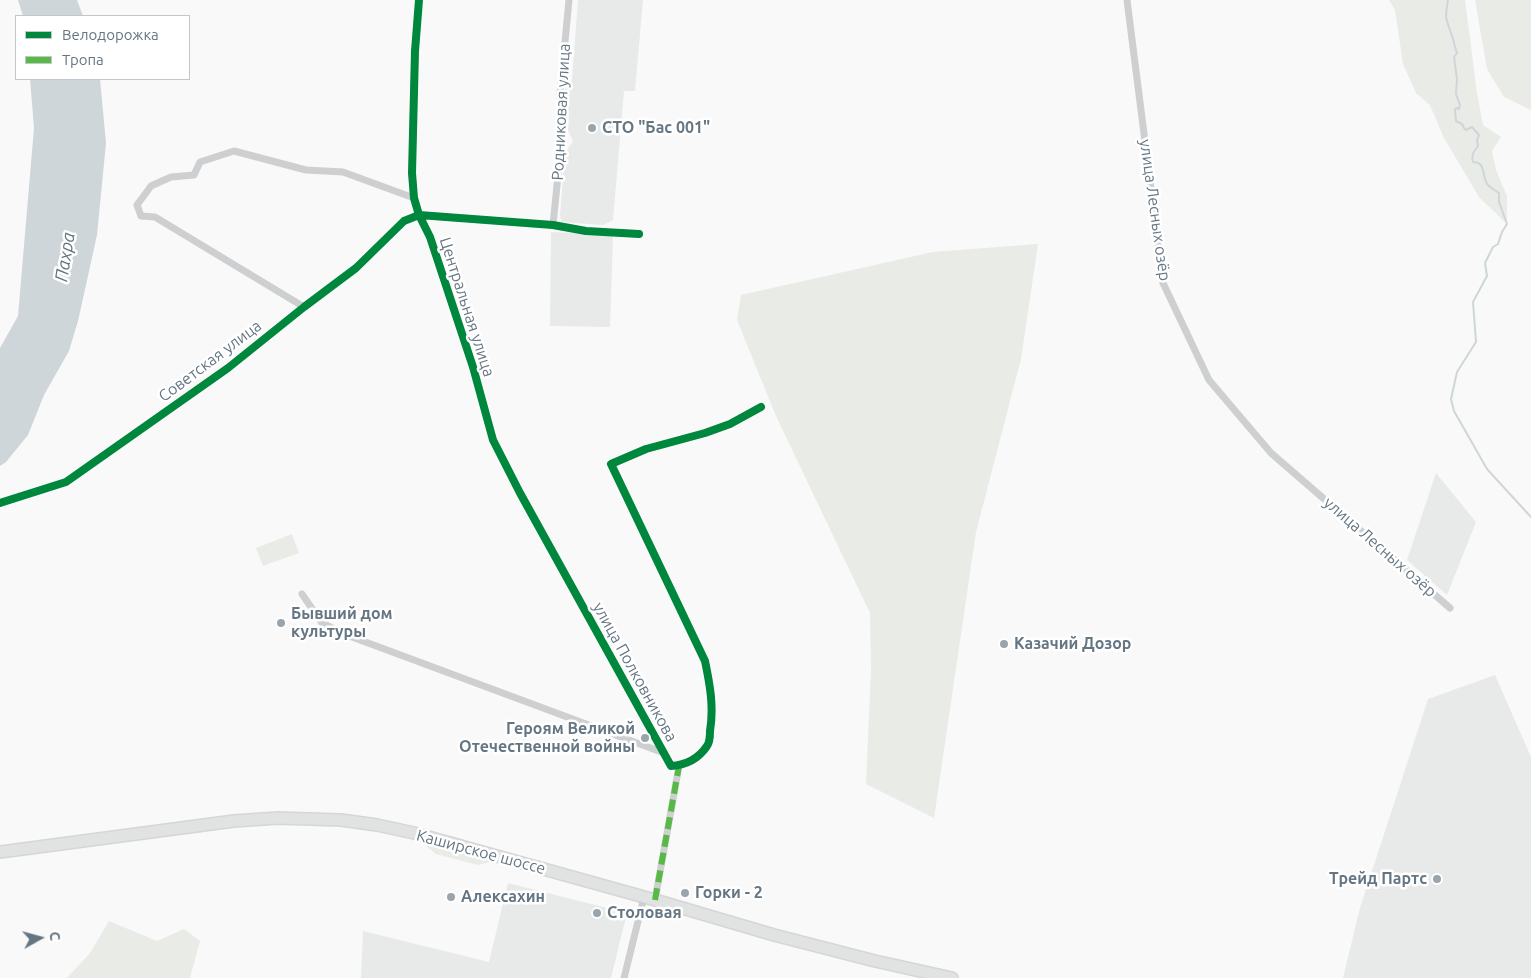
<!DOCTYPE html>
<html>
<head>
<meta charset="utf-8">
<style>
	body { margin:0 }
	#map { position:relative; width:1531px; height:978px; overflow:hidden; background:#f9f9f9; font-family:Ubuntu,sans-serif }
	canvas { display:block }
	.legend { position:absolute; left:15px; top:15px; width:175px; height:65px; box-sizing:border-box; background:#fff; border:1px solid #c1c8cd; margin:0; padding:6px 9px; list-style:none; font-size:15px; color:#657683 }
	.legend li { display:flex; align-items:center; gap:10px; height:25px }
	.legend b { width:25px; border:1px solid #c1c8cd }
	.north { position:absolute; left:15px; top:913px; width:50px; height:50px; -webkit-text-stroke:4px #fff; paint-order:stroke; rotate:83deg; font-size:14px; font-weight:700; line-height:20px; text-align:center; color:#657683 }
	.north::after { content:''; display:block; margin:auto; width:18px; height:22px; background:#657683; clip-path:polygon(50% 0,100% 100%,50% 72%,0 100%) }
</style>
</head>
<body>
<div id="map">
<canvas width="1531" height="978"></canvas>
<ul class="legend">
<li><b style="height:6px;background:#00873e"></b>Велодорожка</li>
<li><b style="height:6px;background:#58b947"></b>Тропа</li>
</ul>
<div class="north">С</div>
</div>
<script>
const ctx = document.querySelector('canvas').getContext('2d');
ctx.lineJoin = 'round';
function fill(path, color) { ctx.fillStyle = color; ctx.fill(path, 'evenodd'); }
function strokePath(path, color, width, dash) { ctx.strokeStyle = color; ctx.lineWidth = width; ctx.lineCap = dash ? 'butt' : 'round'; ctx.setLineDash(dash || []); ctx.stroke(path); }
function label(font, color, halo, rows, align = 'center') {
  ctx.font = font + ' Ubuntu,sans-serif'; ctx.lineWidth = 5; ctx.setLineDash([]); ctx.textBaseline = 'middle'; ctx.strokeStyle = halo; ctx.fillStyle = color; for (const [text, x, y, turn = 0] of rows) {
    ctx.save(); ctx.translate(x, y); ctx.rotate((+turn || 0) * Math.PI / 180); ctx.textAlign = isNaN(turn) ? turn : align; if (halo) ctx.strokeText(text, 0, 0); ctx.fillText(text, 0, 0); ctx.restore();
  }
}
fill(new Path2D(`
	M 578,0 L 643,0 L 635,91 L 624,91 L 613,220 L 603,225 L 562,222 L 560,216 L 565,153 L 573,141 L 568,130 L 569,116 L 562,93 L 572,81 Z
	M 551,232 L 613,235 L 610,327 L 550,326 Z
	M 1436,473 L 1476,522 L 1447,595 L 1407,560 Z
	M 1495,675 L 1531,757 L 1531,978 L 1343,978 L 1360,908 L 1428,699 Z
	M 508,883 L 627,913 L 611,978 L 361,978 L 363,931 L 489,962 Z`), '#e8e9e9');
fill(new Path2D(`
	M 1389,0 L 1465,0 L 1477,93 L 1483,125 L 1501,137 L 1492,151 L 1496,170 L 1507,196 L 1507,224 L 1479,197 L 1444,138 L 1430,105 L 1416,93 L 1403,64 L 1395,10 Z
	M 1475,0 L 1531,0 L 1531,110 L 1504,97 L 1487,69 Z
	M 1038,244 L 1021,359 L 976,532 L 934,818 L 866,784 L 871,669 L 870,613 L 776,416 L 737,320 L 741,295 L 933,252 Z
	M 292,534 L 299,553 L 263,566 L 256,548 Z
	M 426,841 L 491,859 L 490,862 L 478,865 L 436,854 L 427,847 Z
	M 109,921 L 157,941 L 184,929 L 200,941 L 190,978 L 67,978 L 90,953 Z`), '#e8ebe6');
fill(new Path2D(`
	M 18,0 L 77,0 L 83,16 L 23,16 Z
	M 30,79 L 100,79 L 106,143 L 97,235 L 78,321 L 69,351 L 44,395 L 28,435 L 6,462 L 0,466 L 0,348 L 18,316 L 34,128 Z`), '#ced6d9');
strokePath(new Path2D(`
	M 1448,0 C 1445,18 1445,16 1451,33 C 1454,40 1454,46 1457,53 L 1454,57 L 1457,79 L 1456,94 L 1460,105 L 1459,109 L 1456,108 L 1455,110 L 1456,121 L 1462,124 L 1464,128 L 1466,130 L 1472,127 L 1479,135 L 1477,140 L 1478,146 C 1474,151 1471,155 1473,162 C 1487,162 1481,177 1488,185 C 1491,188 1496,191 1499,193 L 1499,202 L 1507,224 L 1502,232 L 1498,244 L 1493,247 L 1485,263 L 1487,276 L 1473,302 L 1476,342 L 1457,372 L 1451,399 L 1454,411 L 1487,469 L 1531,517`), '#ced6d9', 2);
const primary = new Path2D(`
	M 0,852 L 234,821 L 278,818 L 341,820 L 377,825 L 414,833 L 655,900 L 774,935 L 875,961 L 952,978`);
strokePath(primary, '#d5d6d7', 14);
strokePath(new Path2D(`
	M 419,0 L 415,51 L 412,173 L 414,198 L 419,215 L 430,237 L 473,367 L 493,440 L 520,493 L 671,766 C 686,765 699,758 707,746 C 710,742 710,736 710,731 C 714,707 710,685 705,661 L 611,464 L 646,449 L 705,433 L 730,424 L 761,407
	M 1127,0 L 1163,283 L 1209,380 L 1271,453 L 1450,608
	M 553,225 L 563,125 L 560,94 L 569,0
	M 304,307 L 155,217 L 141,216 L 137,205 L 151,186 L 171,177 L 194,175 L 200,162 L 234,151 L 306,170 L 343,172 L 414,198
	M 0,503 L 66,482 L 228,368 L 304,307 L 356,268 L 404,221 L 419,215 L 553,225 L 586,231 L 639,234
	M 302,594 L 322,623 L 344,634 L 664,753
	M 655,900 L 679,766
	M 624,978 L 644,897`), '#cecfd0', 7);
strokePath(primary, '#e1e2e2', 11);
strokePath(new Path2D(`
	M 655,900 L 679,766`), '#58b947', 6, [12, 6]);
strokePath(new Path2D(`
	M 419,0 L 415,51 L 412,173 L 414,198 L 419,215 L 430,237 L 473,367 L 493,440 L 520,493 L 671,766 C 686,765 699,758 707,746 C 710,742 710,736 710,731 C 714,707 710,685 705,661 L 611,464 L 646,449 L 705,433 L 730,424 L 761,407
	M 0,503 L 66,482 L 228,368 L 304,307 L 356,268 L 404,221 L 419,215 L 553,225 L 586,231 L 639,234`), '#00873e', 8);
for (const [x, y, r, color] of [
	[592,128,5,"#99a4ac"],
	[281,623,5,"#99a4ac"],
	[1004,644,5,"#99a4ac"],
	[645,738,5,"#99a4ac"],
	[1437,879,5,"#99a4ac"],
	[685,893,5,"#99a4ac"],
	[451,897,5,"#99a4ac"],
	[597,913,5,"#99a4ac"]
]) { const dot = new Path2D(); dot.arc(x, y, r, 0, 2 * Math.PI); ctx.fillStyle = color; ctx.fill(dot); strokePath(dot, '#fff', 2); }
label('16px', '#657683', '#fff', [
	["Родниковая улица",561,112,-87],
	["улица Лесных озёр",1155,210,82],
	["Центральная улица",467,307,72],
	["Советская улица",210,361,-37],
	["улица Лесных озёр",1380,547,41],
	["улица Полковникова",635,672,61],
	["Каширское шоссе",481,852,15]
]);
label('bold 16px', '#657683', '#fff', [
	["СТО \"Бас 001\"",602,128],
	["Бывший дом",291,614],
	["культуры",291,632],
	["Казачий Дозор",1014,644],
	["Героям Великой",635,729,"right"],
	["Отечественной войны",635,747,"right"],
	["Трейд Партс",1427,879,"right"],
	["Горки - 2",695,893],
	["Алексахин",461,897],
	["Столовая",607,913]
], 'left');
label('italic 18px', '#60757c', '#fff', [
	["Пахра",65,257,-81]
]);
</script>
</body>
</html>
